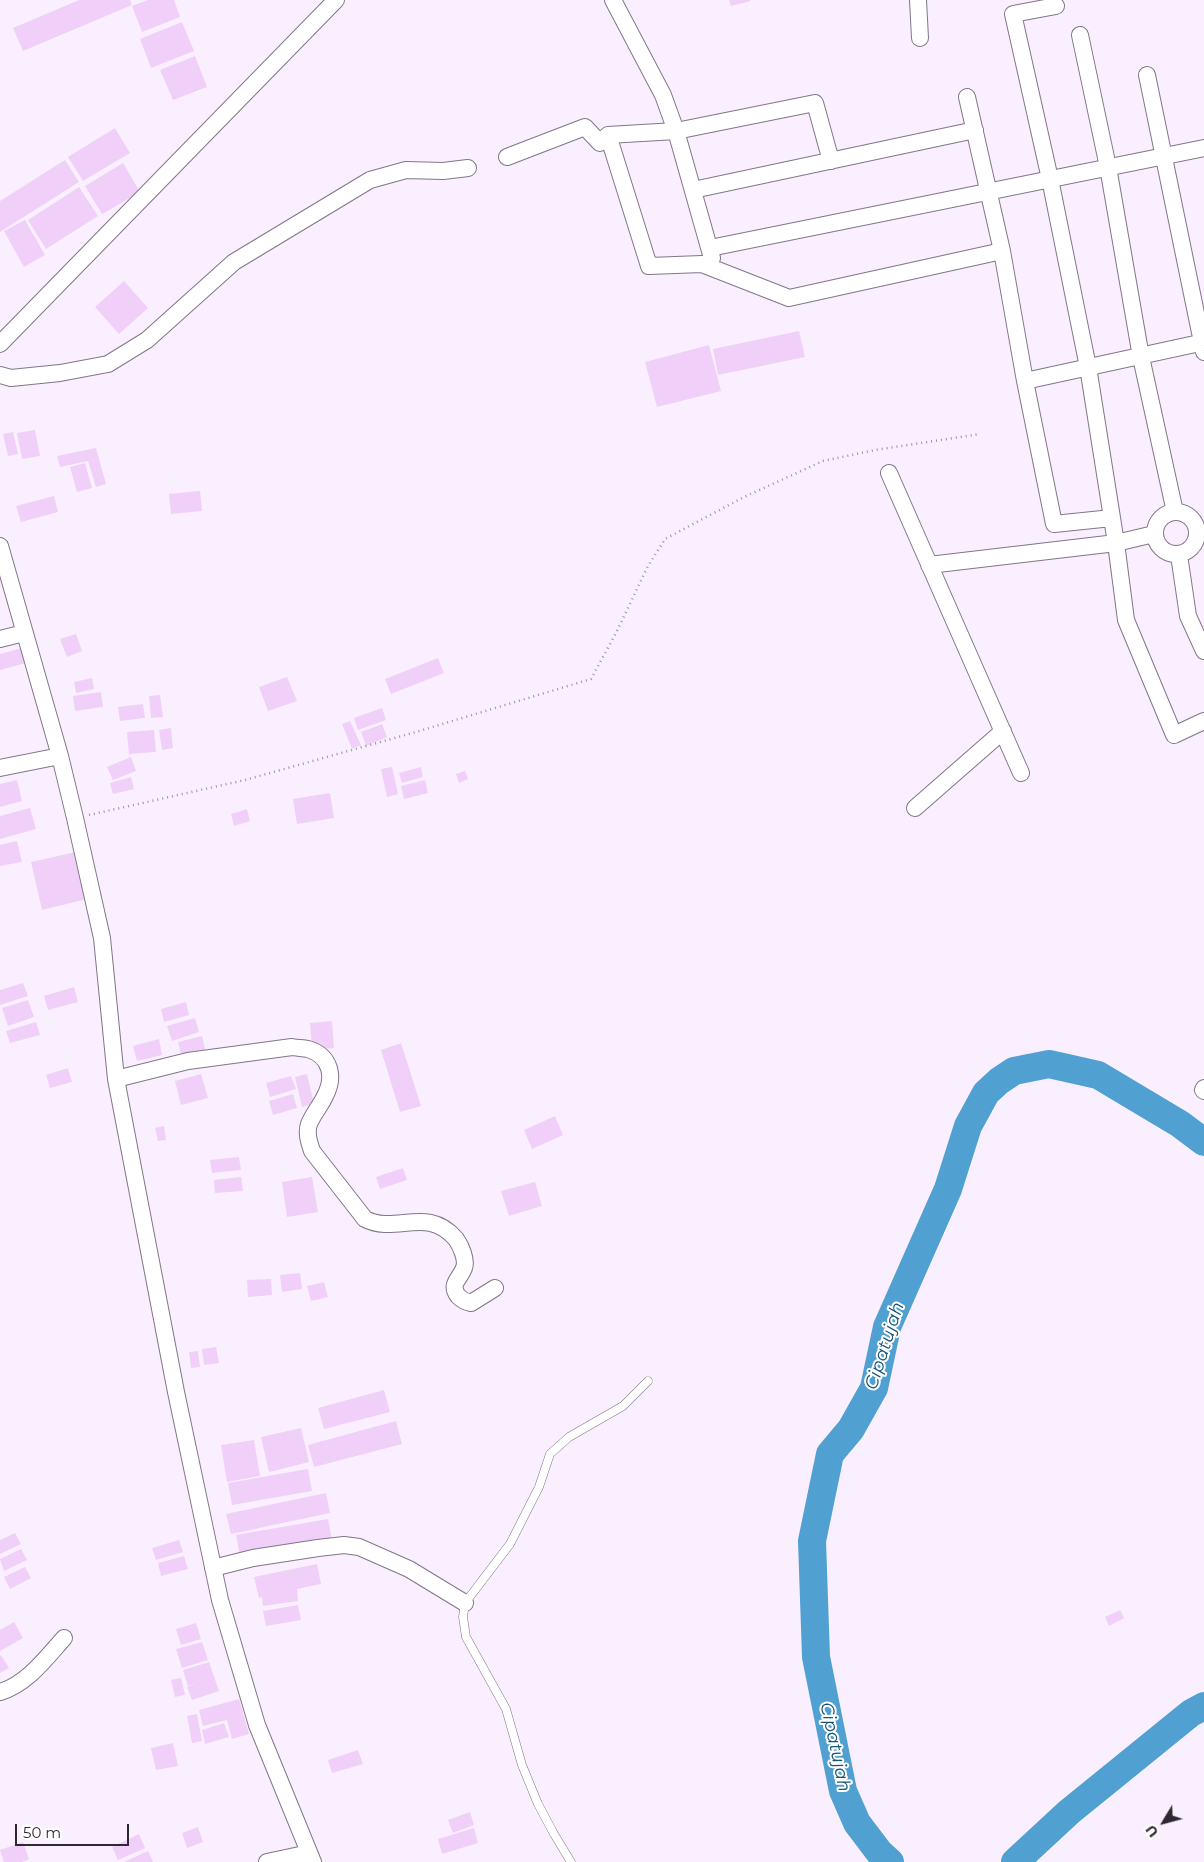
<!DOCTYPE html>
<html>
<head>
<meta charset="utf-8">
<style>
	body { margin:0 }
	#map { position:relative; width:1204px; height:1862px; overflow:hidden; background:#faeffe; font-family:Montserrat,sans-serif }
	canvas { display:block }
	.north { position:absolute; left:1139px; top:1797px; width:50px; height:50px; -webkit-text-stroke:4px #fff; paint-order:stroke; rotate:233deg; font-size:14px; font-weight:700; line-height:20px; text-align:center; color:#2e2930 }
	.north::after { content:''; display:block; margin:auto; width:18px; height:22px; background:#2e2930; clip-path:polygon(50% 0,100% 100%,50% 72%,0 100%) }
	.scale { position:absolute; left:15px; top:1824px; width:114px; height:22px; box-sizing:border-box; border:2px solid #2e2930; border-top:0; padding-left:6px; font-size:15px; line-height:18px; white-space:nowrap; color:#2e2930; -webkit-text-stroke:4px #fff; paint-order:stroke }
</style>
</head>
<body>
<div id="map">
<canvas width="1204" height="1862"></canvas>
<div class="north">U</div>
<div class="scale">50 m</div>
</div>
<script>
const ctx = document.querySelector('canvas').getContext('2d');
ctx.lineJoin = 'round';
function strokePath(path, color, width, dash) { ctx.strokeStyle = color; ctx.lineWidth = width; ctx.lineCap = dash ? 'butt' : 'round'; ctx.setLineDash(dash || []); ctx.stroke(path); }
function fill(path, color) { ctx.fillStyle = color; ctx.fill(path, 'evenodd'); }
function label(font, color, halo, rows, align = 'center') {
  ctx.font = font + ' Montserrat,sans-serif'; ctx.lineWidth = 4; ctx.setLineDash([]); ctx.textBaseline = 'middle'; ctx.strokeStyle = halo; ctx.fillStyle = color; for (const [text, x, y, turn = 0] of rows) {
    ctx.save(); ctx.translate(x, y); ctx.rotate((+turn || 0) * Math.PI / 180); ctx.textAlign = isNaN(turn) ? turn : align; if (halo) ctx.strokeText(text, 0, 0); ctx.fillText(text, 0, 0); ctx.restore();
  }
}
strokePath(new Path2D(`
	M 890,1862 L 879,1852 L 857,1823 L 843,1791 L 816,1657 L 812,1541 L 830,1454 L 851,1429 L 874,1388 L 887,1327 L 948,1189 L 968,1126 L 986,1093 L 999,1081 L 1014,1071 L 1049,1064 L 1098,1075 L 1180,1124 L 1204,1142
	M 1015,1862 L 1069,1812 L 1191,1713 L 1204,1706`), '#50a0d2', 28);
fill(new Path2D(`
	M 79,0 L 130,0 L 132,5 L 23,51 L 13,28 Z
	M 148,0 L 174,0 L 180,17 L 142,32 L 132,6 Z
	M 729,0 L 750,0 L 751,1 L 731,6 Z
	M 182,22 L 194,51 L 151,68 L 140,39 Z
	M 195,56 L 207,87 L 173,100 L 160,70 Z
	M 115,128 L 130,153 L 83,181 L 68,157 Z
	M 65,160 L 79,182 L 0,232 L 0,201 Z
	M 123,163 L 140,192 L 102,214 L 85,186 Z
	M 79,187 L 98,216 L 46,249 L 28,220 Z
	M 25,220 L 45,255 L 24,267 L 4,231 Z
	M 124,281 L 148,308 L 119,334 L 95,307 Z
	M 799,331 L 805,357 L 718,375 L 713,349 Z
	M 709,345 L 721,391 L 657,407 L 645,362 Z
	M 35,430 L 40,456 L 22,459 L 17,433 Z
	M 13,432 L 18,454 L 8,456 L 3,434 Z
	M 96,448 L 106,484 L 96,487 L 88,461 L 60,467 L 57,456 Z
	M 85,463 L 92,488 L 77,492 L 70,467 Z
	M 200,491 L 202,511 L 171,514 L 169,494 Z
	M 54,496 L 58,512 L 21,522 L 16,506 Z
	M 76,634 L 82,651 L 67,657 L 60,639 Z
	M 22,648 L 26,663 L 0,670 L 0,654 Z
	M 438,658 L 444,673 L 391,694 L 385,679 Z
	M 287,677 L 297,701 L 268,711 L 259,687 Z
	M 92,678 L 94,689 L 76,693 L 74,682 Z
	M 101,692 L 103,707 L 75,711 L 73,696 Z
	M 160,695 L 163,717 L 151,718 L 149,696 Z
	M 143,704 L 145,718 L 120,721 L 118,707 Z
	M 382,708 L 386,720 L 358,730 L 354,718 Z
	M 350,721 L 361,745 L 352,749 L 342,724 Z
	M 382,724 L 387,737 L 366,746 L 361,732 Z
	M 171,728 L 173,748 L 162,750 L 159,730 Z
	M 154,730 L 156,752 L 129,754 L 127,732 Z
	M 131,757 L 136,771 L 113,780 L 107,767 Z
	M 392,767 L 398,794 L 387,797 L 381,769 Z
	M 421,767 L 423,777 L 402,783 L 399,773 Z
	M 465,771 L 468,779 L 459,783 L 456,774 Z
	M 131,777 L 134,789 L 113,794 L 110,783 Z
	M 17,780 L 22,801 L 0,807 L 0,784 Z
	M 425,780 L 428,793 L 404,799 L 401,786 Z
	M 330,793 L 334,818 L 297,824 L 293,799 Z
	M 30,808 L 36,829 L 0,839 L 0,816 Z
	M 247,809 L 250,821 L 234,826 L 231,814 Z
	M 17,841 L 22,862 L 0,866 L 0,845 Z
	M 76,852 L 87,899 L 42,910 L 31,862 Z
	M 23,983 L 28,996 L 0,1005 L 0,990 Z
	M 74,987 L 78,1002 L 48,1010 L 44,996 Z
	M 28,1000 L 34,1017 L 8,1026 L 2,1008 Z
	M 186,1002 L 189,1015 L 164,1022 L 161,1009 Z
	M 195,1018 L 199,1032 L 172,1041 L 167,1026 Z
	M 332,1021 L 334,1048 L 312,1050 L 310,1023 Z
	M 36,1022 L 40,1035 L 10,1043 L 6,1031 Z
	M 202,1036 L 206,1053 L 182,1058 L 178,1042 Z
	M 159,1039 L 162,1055 L 137,1061 L 133,1046 Z
	M 401,1043 L 421,1106 L 400,1112 L 381,1050 Z
	M 68,1068 L 72,1082 L 50,1088 L 46,1075 Z
	M 201,1074 L 208,1098 L 181,1105 L 175,1081 Z
	M 307,1074 L 314,1104 L 302,1107 L 295,1077 Z
	M 291,1076 L 296,1089 L 270,1097 L 266,1083 Z
	M 293,1094 L 297,1108 L 273,1115 L 269,1101 Z
	M 555,1116 L 563,1135 L 532,1149 L 524,1130 Z
	M 164,1126 L 166,1140 L 158,1141 L 155,1128 Z
	M 239,1157 L 241,1170 L 212,1173 L 210,1160 Z
	M 403,1168 L 407,1180 L 380,1189 L 376,1177 Z
	M 241,1177 L 243,1191 L 215,1193 L 214,1180 Z
	M 312,1177 L 318,1212 L 287,1217 L 282,1182 Z
	M 535,1182 L 542,1206 L 509,1216 L 501,1191 Z
	M 300,1273 L 302,1289 L 282,1292 L 280,1275 Z
	M 271,1279 L 272,1295 L 248,1297 L 247,1280 Z
	M 324,1282 L 328,1297 L 311,1301 L 307,1286 Z
	M 216,1347 L 219,1363 L 204,1365 L 202,1349 Z
	M 198,1351 L 200,1367 L 191,1368 L 189,1352 Z
	M 384,1390 L 390,1412 L 324,1429 L 318,1408 Z
	M 396,1421 L 402,1444 L 314,1467 L 308,1445 Z
	M 301,1428 L 309,1462 L 269,1472 L 261,1437 Z
	M 254,1440 L 260,1476 L 227,1482 L 221,1445 Z
	M 308,1469 L 312,1491 L 232,1505 L 228,1483 Z
	M 326,1493 L 330,1513 L 231,1534 L 226,1514 Z
	M 328,1519 L 332,1540 L 240,1556 L 236,1535 Z
	M 15,1533 L 21,1544 L 0,1554 L 0,1540 Z
	M 179,1540 L 183,1552 L 156,1560 L 152,1548 Z
	M 21,1549 L 27,1560 L 4,1571 L 0,1559 Z
	M 184,1556 L 188,1569 L 161,1576 L 158,1563 Z
	M 317,1564 L 321,1584 L 297,1589 L 298,1601 L 263,1606 L 262,1597 L 259,1598 L 254,1577 Z
	M 25,1567 L 31,1578 L 10,1589 L 4,1577 Z
	M 298,1605 L 301,1620 L 266,1626 L 263,1611 Z
	M 1120,1610 L 1124,1618 L 1109,1626 L 1105,1617 Z
	M 14,1622 L 23,1638 L 0,1651 L 0,1630 Z
	M 196,1623 L 201,1639 L 181,1645 L 176,1629 Z
	M 202,1642 L 208,1660 L 182,1668 L 176,1649 Z
	M 1,1655 L 9,1668 L 0,1673 L 0,1656 Z
	M 209,1662 L 219,1691 L 192,1700 L 187,1687 L 197,1683 L 188,1686 L 183,1670 Z
	M 181,1678 L 185,1695 L 175,1697 L 171,1680 Z
	M 239,1699 L 249,1734 L 232,1739 L 227,1720 L 203,1726 L 199,1710 Z
	M 197,1714 L 202,1741 L 192,1743 L 187,1716 Z
	M 224,1723 L 229,1737 L 205,1744 L 202,1730 Z
	M 173,1743 L 178,1766 L 156,1770 L 151,1748 Z
	M 358,1750 L 363,1764 L 332,1773 L 328,1760 Z
	M 470,1812 L 474,1825 L 453,1833 L 448,1820 Z
	M 198,1827 L 203,1842 L 187,1848 L 182,1833 Z
	M 474,1828 L 478,1843 L 442,1854 L 438,1839 Z
	M 139,1834 L 145,1848 L 118,1860 L 112,1847 Z
	M 23,1842 L 29,1859 L 22,1862 L 4,1862 L 0,1850 Z
	M 148,1851 L 153,1862 L 124,1862 Z`), '#f0d0f8');
const service = new Path2D(`
	M 571,1862 L 554,1834 L 538,1804 L 522,1765 L 506,1709 L 466,1637 L 463,1617 L 465,1603 L 510,1544 L 539,1487 L 550,1454 L 569,1437 L 623,1406 L 648,1381`);
const minor = new Path2D(`
	M 613,0 L 663,95 L 676,131 L 712,258
	M 918,0 L 920,38
	M 1056,6 L 1013,14 L 1050,179 L 1088,367 L 1116,543 L 1126,620 L 1174,735 L 1204,721
	M 1080,35 L 1108,167 L 1141,357 L 1175,512
	M 1147,75 L 1204,352
	M 967,97 L 1002,251 L 1025,381 L 1054,524 L 1112,518
	M 608,135 L 649,266 L 702,264 L 789,298 L 1002,251
	M 507,157 L 585,127 L 600,143 L 608,135 L 676,131 L 815,103 L 831,161
	M 693,190 L 975,130
	M 710,248 L 1204,148
	M 0,344 L 336,0
	M 0,375 L 11,378 L 60,373 L 108,364 L 147,340 L 234,262 L 370,180 L 406,170 L 443,171 L 468,168
	M 1025,381 L 1204,342
	M 889,473 L 1021,773
	M1155 533a21 21 0 1 1 42 0a21 21 0 1 1-42 0Z
	M 0,546 L 60,756 L 75,818 L 102,938 L 116,1079 L 176,1392 L 220,1600 L 257,1725 L 313,1862
	M 1179,555 L 1188,616 L 1204,651
	M 929,565 L 1116,543 L 1154,534
	M 0,639 L 24,633
	M 0,768 L 60,756
	M 915,808 L 1003,731
	M 116,1079 L 188,1061 L 292,1047 C 297,1048 303,1048 308,1049 C 331,1056 335,1077 325,1096 C 321,1105 313,1114 309,1124 C 306,1133 309,1142 312,1151 L 365,1219 C 396,1235 427,1205 456,1239 C 461,1246 467,1260 464,1268 C 460,1279 449,1284 458,1296 C 462,1300 465,1302 471,1303 L 495,1288
	M 1204,1088 L 1203,1090 L 1204,1091
	M 213,1568 L 253,1558 L 318,1548 L 344,1545 L 359,1547 L 409,1569 L 465,1603
	M 0,1692 C 27,1684 46,1658 64,1638
	M 267,1862 L 309,1853`);
strokePath(service, '#827687', 9);
strokePath(minor, '#827687', 18);
strokePath(new Path2D(`
	M 89,815 L 245,780 L 416,732 L 591,679 L 616,633 L 648,566 L 665,539 L 744,497 L 823,461 L 875,450 L 980,434`), '#9b939e', 2.5, [1, 4]);
strokePath(service, '#fff', 8);
strokePath(minor, '#fff', 16);
label('italic 18px', '#165375', '#fff', [
	["Cipatujah",885,1346,-72],
	["Cipatujah",835,1747,78]
]);
</script>
</body>
</html>
